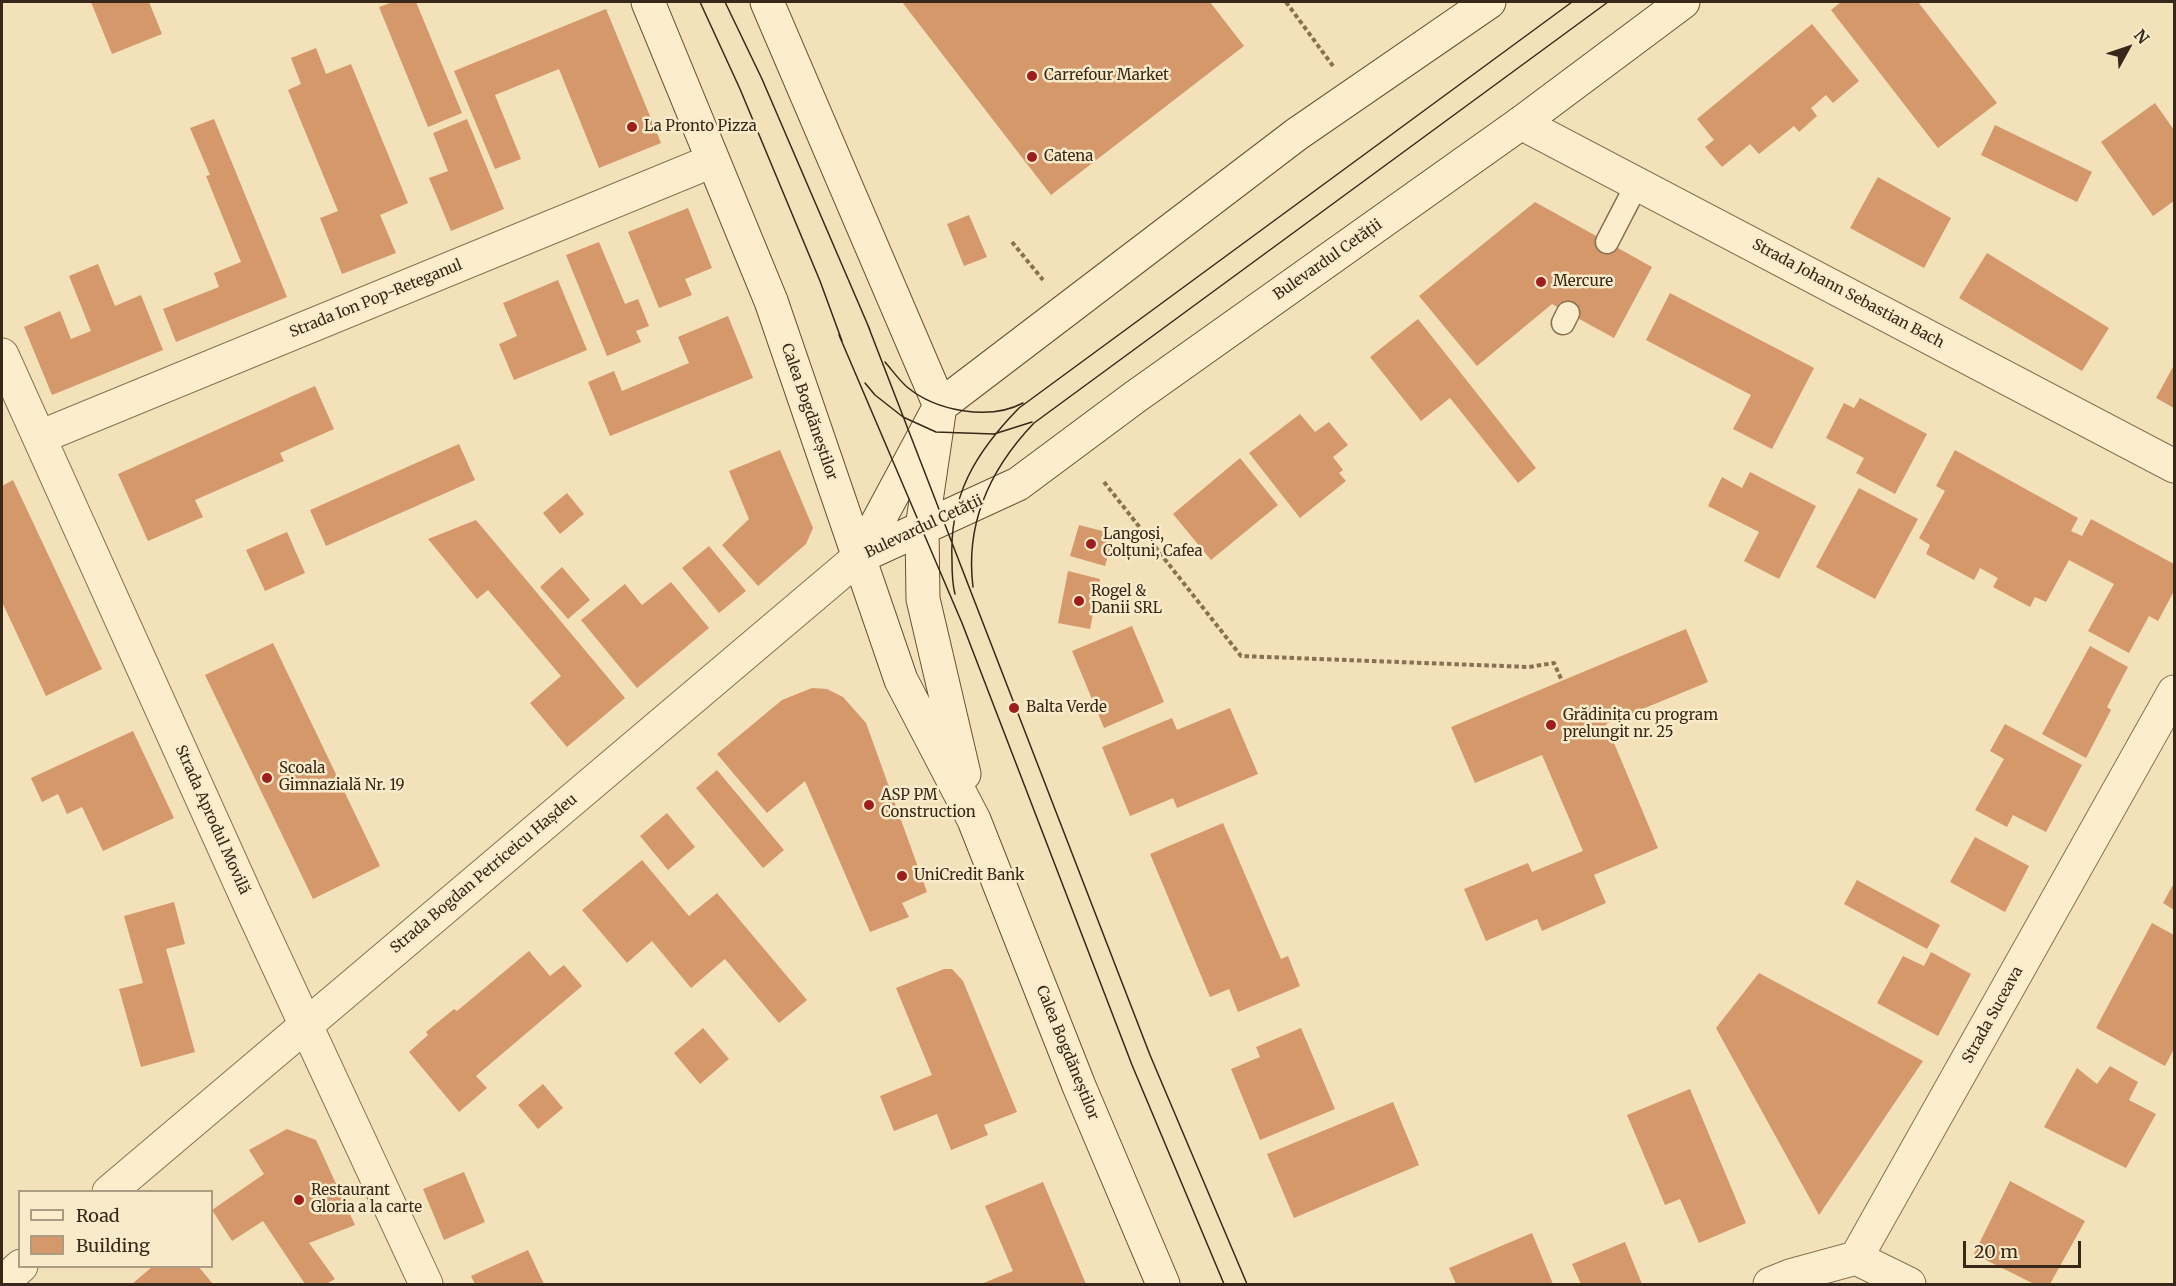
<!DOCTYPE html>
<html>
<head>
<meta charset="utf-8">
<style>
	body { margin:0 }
	#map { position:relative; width:2176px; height:1286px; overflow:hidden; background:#f2e1b9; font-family:Merriweather,serif }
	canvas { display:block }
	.frame { position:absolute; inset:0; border:3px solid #372819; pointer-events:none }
	.legend { position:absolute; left:18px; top:1190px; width:195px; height:78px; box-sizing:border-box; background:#f9ebc9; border:2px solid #ab9d83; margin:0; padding:8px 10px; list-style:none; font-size:18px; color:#372819 }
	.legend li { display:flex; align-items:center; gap:12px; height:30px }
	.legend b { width:30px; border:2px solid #ab9d83 }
	.north { position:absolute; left:2098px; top:18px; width:60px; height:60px; -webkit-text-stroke:4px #f9ebc9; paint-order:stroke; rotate:50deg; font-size:16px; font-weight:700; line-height:24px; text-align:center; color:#372819 }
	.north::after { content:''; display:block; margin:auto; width:21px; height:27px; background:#372819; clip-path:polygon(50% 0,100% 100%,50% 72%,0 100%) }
	.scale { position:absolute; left:1963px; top:1241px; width:118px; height:27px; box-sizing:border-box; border:3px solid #372819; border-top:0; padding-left:8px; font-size:18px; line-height:21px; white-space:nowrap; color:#372819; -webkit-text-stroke:4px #f9ebc9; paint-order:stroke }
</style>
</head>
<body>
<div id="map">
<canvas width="2176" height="1286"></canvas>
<div class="frame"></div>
<ul class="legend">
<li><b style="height:8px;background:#fceecd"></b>Road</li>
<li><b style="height:16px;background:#d4986b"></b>Building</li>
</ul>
<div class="north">N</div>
<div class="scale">20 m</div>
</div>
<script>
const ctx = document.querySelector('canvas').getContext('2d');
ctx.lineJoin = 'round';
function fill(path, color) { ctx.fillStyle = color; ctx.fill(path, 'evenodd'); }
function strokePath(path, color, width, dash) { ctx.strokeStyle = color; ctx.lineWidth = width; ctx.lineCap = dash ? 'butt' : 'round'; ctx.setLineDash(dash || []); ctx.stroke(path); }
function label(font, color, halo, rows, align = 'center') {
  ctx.font = font + ' Merriweather,serif'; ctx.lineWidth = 5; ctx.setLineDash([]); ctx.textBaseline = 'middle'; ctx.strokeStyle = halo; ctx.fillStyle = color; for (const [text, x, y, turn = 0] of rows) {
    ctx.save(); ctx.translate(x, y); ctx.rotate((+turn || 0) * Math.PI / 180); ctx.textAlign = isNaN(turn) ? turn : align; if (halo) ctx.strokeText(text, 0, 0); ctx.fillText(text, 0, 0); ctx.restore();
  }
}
fill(new Path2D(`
	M 91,2 L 149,2 L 162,34 L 112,54 Z
	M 393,2 L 416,2 L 462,113 L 428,127 L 379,7 Z
	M 902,2 L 1210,2 L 1244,46 L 1051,195 Z
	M 1841,2 L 1918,2 L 1997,103 L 1938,148 L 1831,10 Z
	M 606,9 L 661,143 L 599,168 L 559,69 L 495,95 L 521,159 L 495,169 L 454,71 Z
	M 1812,24 L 1859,81 L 1833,103 L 1826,95 L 1811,108 L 1817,116 L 1799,132 L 1794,126 L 1759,154 L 1750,144 L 1722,167 L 1705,147 L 1714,140 L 1697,119 Z
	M 316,48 L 326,74 L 351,64 L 408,203 L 380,215 L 396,253 L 342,274 L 320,218 L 338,211 L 288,90 L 301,84 L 291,58 Z
	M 2155,103 L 2174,130 L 2174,201 L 2153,216 L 2101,142 Z
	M 214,119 L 287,297 L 176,342 L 163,309 L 219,287 L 214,273 L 241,262 L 206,176 L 210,175 L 190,128 Z
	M 467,119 L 504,209 L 451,231 L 429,178 L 448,171 L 433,133 Z
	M 1995,125 L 2092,172 L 2077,202 L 1981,155 Z
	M 1878,177 L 1951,218 L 1924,268 L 1850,228 Z
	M 1535,202 L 1652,267 L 1614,338 L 1552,304 L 1477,366 L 1419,296 Z
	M 688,208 L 712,268 L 685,279 L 692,295 L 659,308 L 628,232 Z
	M 969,215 L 987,257 L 964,266 L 947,224 Z
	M 599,242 L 625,304 L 638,299 L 649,326 L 636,331 L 641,342 L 607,356 L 566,255 Z
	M 1987,253 L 2109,328 L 2082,371 L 1959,298 Z
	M 98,264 L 115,306 L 141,295 L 163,350 L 52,395 L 24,327 L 60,311 L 71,339 L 91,331 L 69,276 Z
	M 558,280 L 587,350 L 514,380 L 499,344 L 517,336 L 503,303 Z
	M 1670,293 L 1814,368 L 1772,449 L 1733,429 L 1751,395 L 1646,340 Z
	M 728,316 L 753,378 L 610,436 L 588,382 L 614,371 L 622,391 L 689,363 L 678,337 Z
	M 1418,319 L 1536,468 L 1518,483 L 1450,398 L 1421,421 L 1370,357 Z
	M 2174,365 L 2174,408 L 2156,398 Z
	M 315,386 L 334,429 L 280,453 L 284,461 L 195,500 L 203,517 L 148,541 L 118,474 Z
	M 1860,398 L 1927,434 L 1895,494 L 1856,473 L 1864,458 L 1826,438 L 1844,403 L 1854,408 Z
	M 1300,414 L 1315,432 L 1329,422 L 1348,445 L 1333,457 L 1343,470 L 1339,473 L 1346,481 L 1300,518 L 1249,453 Z
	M 459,444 L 475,480 L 326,546 L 310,510 Z
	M 780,450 L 813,528 L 806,544 L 758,586 L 722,545 L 749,519 L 729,471 Z
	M 1955,450 L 2078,518 L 2071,531 L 2082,536 L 2091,519 L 2174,564 L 2174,591 L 2158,621 L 2149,616 L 2129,653 L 2088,631 L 2114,584 L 2069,560 L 2046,602 L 2035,597 L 2030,607 L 1993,587 L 1998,578 L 1980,568 L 1974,580 L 1926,554 L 1930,545 L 1919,538 L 1945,491 L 1936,486 Z
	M 1240,458 L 1278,505 L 1211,560 L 1173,514 Z
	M 1750,472 L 1816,506 L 1779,579 L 1744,561 L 1759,532 L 1708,506 L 1722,477 L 1742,488 Z
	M 13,480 L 102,669 L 46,696 L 2,602 L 2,486 Z
	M 1859,488 L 1918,519 L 1875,599 L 1816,567 Z
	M 567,493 L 584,514 L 560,534 L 543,513 Z
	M 476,520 L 625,698 L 567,747 L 530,703 L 561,676 L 488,590 L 477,599 L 428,539 Z
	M 1079,525 L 1114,534 L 1105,566 L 1070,556 Z
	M 287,532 L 305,573 L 265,591 L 246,550 Z
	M 709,546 L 746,591 L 719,613 L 682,568 Z
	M 562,567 L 590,600 L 568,619 L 540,587 Z
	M 1068,571 L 1100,579 L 1090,629 L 1058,623 Z
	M 671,582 L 709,628 L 637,688 L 581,620 L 625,584 L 642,605 Z
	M 1132,626 L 1164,702 L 1104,728 L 1072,651 Z
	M 1686,629 L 1708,682 L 1606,724 L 1658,848 L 1594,875 L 1606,903 L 1542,931 L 1537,919 L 1486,941 L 1464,889 L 1528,863 L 1532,872 L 1583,851 L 1542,755 L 1475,783 L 1451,727 Z
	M 273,643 L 380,866 L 313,899 L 205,675 Z
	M 2090,646 L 2128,667 L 2107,707 L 2111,710 L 2086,758 L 2042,734 Z
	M 812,688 L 827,689 L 843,697 L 866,723 L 927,892 L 902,903 L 909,917 L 870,932 L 805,781 L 767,813 L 717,754 L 782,700 Z
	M 1230,708 L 1258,774 L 1177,808 L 1173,798 L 1130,816 L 1102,747 L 1172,718 L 1177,730 Z
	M 2005,724 L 2082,765 L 2046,832 L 2013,815 L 2007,827 L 1975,810 L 2004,759 L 1990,751 Z
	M 133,731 L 174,818 L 103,851 L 82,807 L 67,814 L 58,794 L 42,802 L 31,778 Z
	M 717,770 L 784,850 L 763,868 L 696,788 Z
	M 667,813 L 695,847 L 668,870 L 640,836 Z
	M 1223,823 L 1281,959 L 1288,956 L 1300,986 L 1238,1012 L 1229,989 L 1210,997 L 1150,854 Z
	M 1975,837 L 2029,866 L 2005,912 L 1950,882 Z
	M 642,860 L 689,916 L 717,893 L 807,1000 L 779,1023 L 725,959 L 691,988 L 652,941 L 627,963 L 582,910 Z
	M 1857,880 L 1940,925 L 1927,949 L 1844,904 Z
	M 2174,883 L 2174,910 L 2163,903 Z
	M 174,902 L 185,944 L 166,949 L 195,1052 L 141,1067 L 119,989 L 143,983 L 124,916 Z
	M 2152,923 L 2174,935 L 2174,1049 L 2165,1066 L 2096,1028 Z
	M 529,951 L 550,976 L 564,965 L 582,986 L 476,1076 L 487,1088 L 459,1112 L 409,1052 L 428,1035 L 426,1032 L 454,1009 L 457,1011 Z
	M 1931,952 L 1971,974 L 1938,1036 L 1877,1003 L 1903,956 L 1924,966 Z
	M 944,969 L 952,969 L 963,981 L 1017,1112 L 984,1125 L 988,1135 L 951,1150 L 937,1114 L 894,1131 L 880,1096 L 932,1075 L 896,988 Z
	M 1759,973 L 1923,1061 L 1819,1215 L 1716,1028 Z
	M 703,1028 L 729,1059 L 700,1084 L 674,1053 Z
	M 1301,1028 L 1335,1109 L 1260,1140 L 1231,1069 L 1260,1057 L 1256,1047 Z
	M 2110,1066 L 2138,1082 L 2129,1100 L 2156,1114 L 2126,1168 L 2044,1127 L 2077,1068 L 2097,1084 Z
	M 543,1084 L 563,1108 L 538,1129 L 518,1105 Z
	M 1690,1089 L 1746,1223 L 1699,1243 L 1680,1199 L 1665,1205 L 1627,1115 Z
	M 1393,1102 L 1419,1165 L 1294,1218 L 1267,1154 Z
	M 287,1129 L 316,1140 L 355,1225 L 309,1243 L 335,1279 L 326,1284 L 305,1284 L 263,1221 L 232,1241 L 212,1210 L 264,1174 L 249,1150 Z
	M 464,1172 L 485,1222 L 444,1240 L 423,1189 Z
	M 2010,1181 L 2085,1221 L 2050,1284 L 2034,1284 L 1974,1254 Z
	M 1043,1182 L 1086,1284 L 981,1284 L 1013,1271 L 985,1206 Z
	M 1532,1233 L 1553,1284 L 1456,1284 L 1449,1268 Z
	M 1625,1242 L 1642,1284 L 1581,1284 L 1572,1264 Z
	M 528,1250 L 544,1284 L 475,1284 L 471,1276 Z
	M 153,1266 L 198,1266 L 213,1284 L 132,1284 Z`), '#d4986b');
const service = new Path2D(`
	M 1607,242 L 1637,184
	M 1563,323 L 1568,313`);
const minor = new Path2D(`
	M 1521,123 L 2174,466
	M 2,355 L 251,907 L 426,1284
	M 40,437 L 712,161
	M 1856,1258 L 1909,1284
	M 1770,1284 L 1790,1276 L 1856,1258 L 2174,692`);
const tertiary = new Path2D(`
	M 109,1192 L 859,557
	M 2,1283 L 21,1266`);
const secondary = new Path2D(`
	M 648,2 L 771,301 L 901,680 L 974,820 L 1079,1086 L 1163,1284
	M 767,2 L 940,406 L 922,528 L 923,599 L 964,774
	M 859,557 L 1018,484 L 1135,397 L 1521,123 L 1683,2
	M 859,557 L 940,406 L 1297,134 L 1489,2`);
strokePath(service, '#897052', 25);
strokePath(minor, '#897052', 35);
strokePath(tertiary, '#897052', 35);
strokePath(secondary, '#6b5136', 35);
strokePath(new Path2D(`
	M 1286,2 L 1333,66
	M 1012,242 L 1043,280
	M 1104,482 L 1241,656 L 1529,667 L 1554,663 L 1562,681`), '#897052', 4, [4.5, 3]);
strokePath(service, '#fceecd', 22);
strokePath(minor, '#fceecd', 33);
strokePath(tertiary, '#fceecd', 33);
strokePath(secondary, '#fceecd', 33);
strokePath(new Path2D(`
	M 700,2 L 740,89 L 820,281 L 842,341
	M 725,2 L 762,79 L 870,330
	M 867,323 L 1150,1055 L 1247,1284
	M 839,335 L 962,623 L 1132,1065 L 1224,1284
	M 885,362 C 892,370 899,380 907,387 C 936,411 989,421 1023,403
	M 865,383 L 875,395 L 903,417 L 936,432 L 994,434 L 1032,422
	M 973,587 C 965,523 990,469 1034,423 L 1608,2
	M 955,594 C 952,583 952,572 952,561 C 949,496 975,453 1019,408 L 1572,2`), '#372819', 1.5);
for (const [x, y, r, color] of [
	[1032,76,6,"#9e1d1d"],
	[632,127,6,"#9e1d1d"],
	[1032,157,6,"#9e1d1d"],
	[1541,282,6,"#9e1d1d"],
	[1091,544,6,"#9e1d1d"],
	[1079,601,6,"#9e1d1d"],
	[1014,708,6,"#9e1d1d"],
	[1551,725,6,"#9e1d1d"],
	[267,778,6,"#9e1d1d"],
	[869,805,6,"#9e1d1d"],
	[902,876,6,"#9e1d1d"],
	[299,1200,6,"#9e1d1d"]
]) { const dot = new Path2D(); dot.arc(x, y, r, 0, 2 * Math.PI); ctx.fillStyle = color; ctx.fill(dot); strokePath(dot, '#f9ebc9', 2); }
label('15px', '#372819', '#f9ebc9', [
	["Carrefour Market",1044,76],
	["La Pronto Pizza",644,127],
	["Catena",1044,157],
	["Mercure",1553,282],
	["Langoși,",1103,535],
	["Colțuni, Cafea",1103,552],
	["Rogel &",1091,592],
	["Danii SRL",1091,609],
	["Balta Verde",1026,708],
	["Grădinița cu program",1563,716],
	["prelungit nr. 25",1563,733],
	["Scoala",279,769],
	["Gimnazială Nr. 19",279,786],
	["ASP PM",881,796],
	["Construction",881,813],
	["UniCredit Bank",914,876],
	["Restaurant",311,1191],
	["Gloria a la carte",311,1208]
], 'left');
label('15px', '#372819', '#f9ebc9', [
	["Bulevardul Cetății",1328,260,-35],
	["Strada Johann Sebastian Bach",1848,294,28],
	["Strada Ion Pop-Reteganul",376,299,-22],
	["Calea Bogdăneștilor",809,412,71],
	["Bulevardul Cetății",924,527,-25],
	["Strada Aprodul Movilă",212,820,66],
	["Strada Bogdan Petriceicu Hașdeu",484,874,-40],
	["Strada Suceava",1993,1015,-61],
	["Calea Bogdăneștilor",1067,1053,68]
]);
</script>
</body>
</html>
